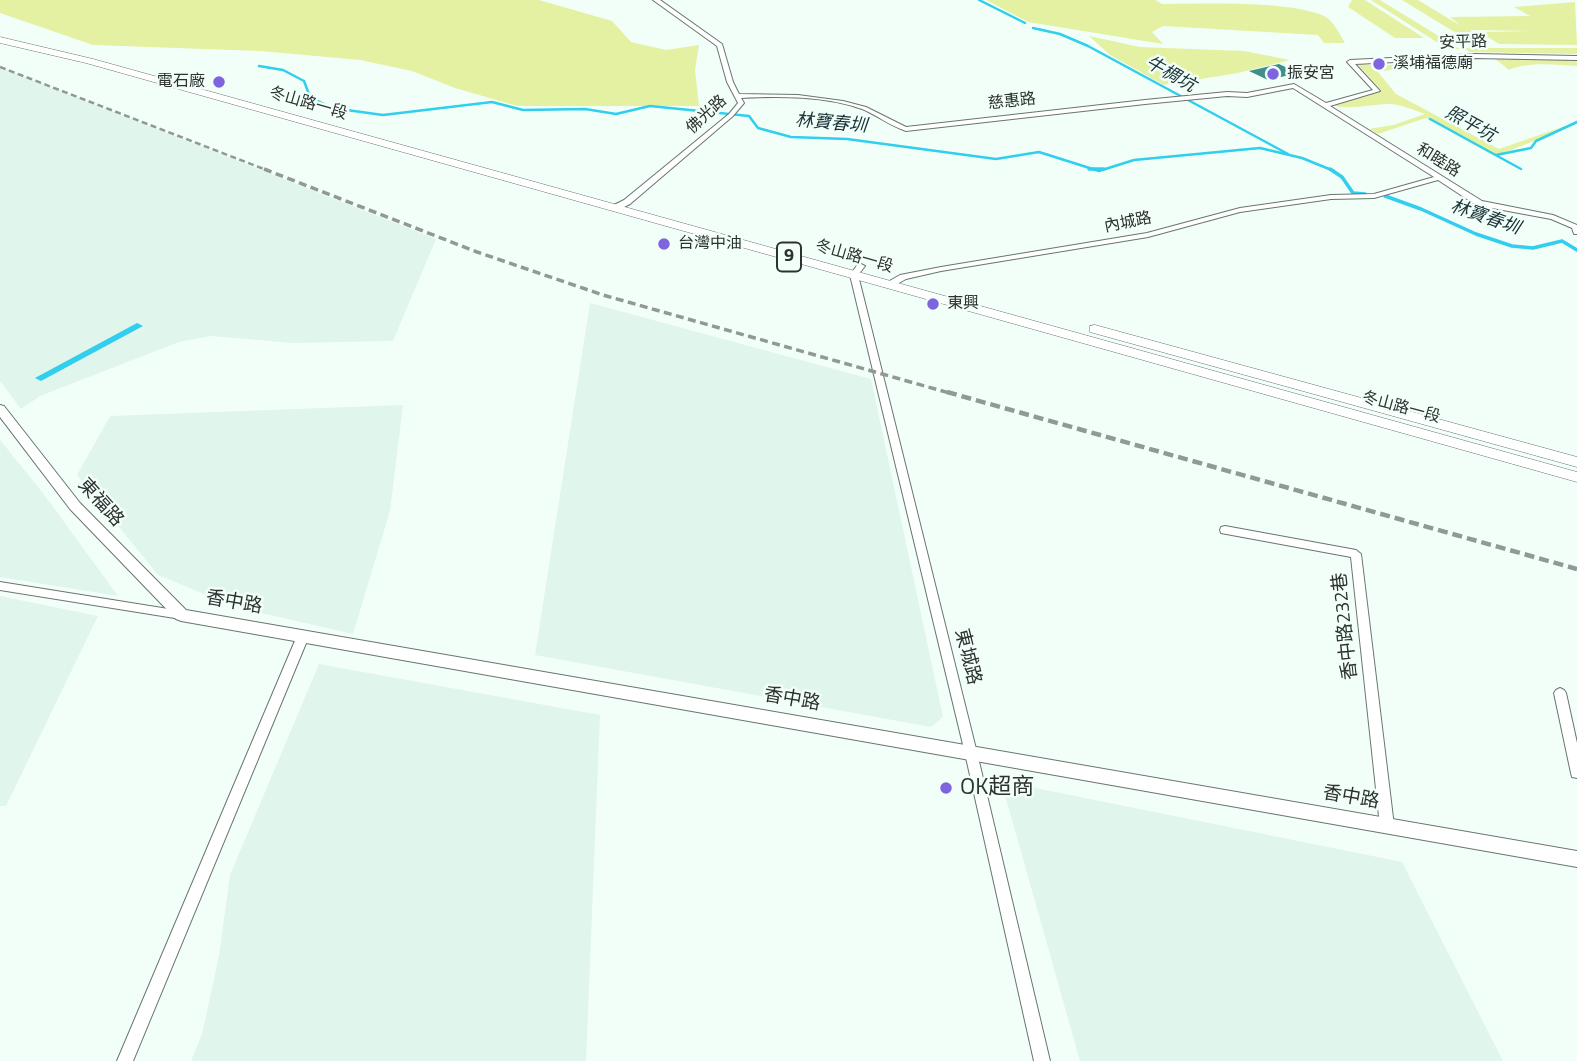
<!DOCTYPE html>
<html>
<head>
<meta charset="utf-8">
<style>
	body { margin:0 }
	canvas { display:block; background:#f2fff9 }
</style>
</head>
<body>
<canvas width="1577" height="1061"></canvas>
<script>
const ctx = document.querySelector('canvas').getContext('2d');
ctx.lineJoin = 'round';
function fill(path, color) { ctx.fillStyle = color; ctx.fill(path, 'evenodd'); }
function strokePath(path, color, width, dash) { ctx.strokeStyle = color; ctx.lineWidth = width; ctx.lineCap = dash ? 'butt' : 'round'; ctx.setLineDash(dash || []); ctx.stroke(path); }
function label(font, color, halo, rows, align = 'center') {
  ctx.font = font + ' "Titillium Web","Noto Sans TC",sans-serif'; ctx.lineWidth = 5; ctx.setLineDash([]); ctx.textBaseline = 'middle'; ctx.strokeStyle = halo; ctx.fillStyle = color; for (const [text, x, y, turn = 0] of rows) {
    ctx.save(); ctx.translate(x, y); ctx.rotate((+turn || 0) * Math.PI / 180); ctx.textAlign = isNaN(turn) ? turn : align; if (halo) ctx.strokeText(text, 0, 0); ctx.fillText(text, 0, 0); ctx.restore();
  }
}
fill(new Path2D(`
	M 0,67 L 436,239 L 393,341 L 292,343 L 211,336 L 179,342 L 40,396 L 21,409 L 0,381 Z
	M 590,303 L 871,379 L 943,717 L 931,727 L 535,655 Z
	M 403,405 L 390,511 L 353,634 L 235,607 L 158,575 L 77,475 L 110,416 Z
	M 0,440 L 43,493 L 118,596 L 0,577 Z
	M 0,596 L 98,616 L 6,806 L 0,806 Z
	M 319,664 L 600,715 L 586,1061 L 191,1061 L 202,1034 L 219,956 L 230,875 Z
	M 1001,781 L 1402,862 L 1503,1061 L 1080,1061 Z`), '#e0f5eb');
fill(new Path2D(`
	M 0,0 L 539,0 L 612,21 L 631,42 L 666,50 L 699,45 L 695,70 L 699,106 L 517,106 L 455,88 L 412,71 L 360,60 L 260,51 L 93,45 L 0,13 Z
	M 986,0 L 1155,0 L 1162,4 C 1205,4 1291,0 1326,17 C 1334,22 1340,35 1345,43 L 1324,43 L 1318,35 L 1163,26 L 1152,32 L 1163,44 L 1028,22 Z
	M 1352,0 L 1365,0 L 1424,38 L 1395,38 L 1348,7 Z
	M 1371,0 L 1380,0 L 1460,49 L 1449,50 Z
	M 1402,0 L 1418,0 L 1461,26 L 1450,17 L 1530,16 L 1514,7 L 1575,2 L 1577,45 L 1499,44 L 1480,32 L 1533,31 L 1470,30 L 1490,43 L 1474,44 Z
	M 1089,36 L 1140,47 L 1244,51 L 1290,60 L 1238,73 L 1164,85 L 1110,55 Z
	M 1464,48 L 1577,48 L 1577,54 L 1469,52 Z
	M 1494,58 L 1577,60 L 1577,66 C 1555,65 1529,61 1509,70 Z
	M 1360,64 L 1380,66 L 1400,64 L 1403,68 L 1378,72 L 1396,94 L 1499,149 L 1565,126 L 1568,128 L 1495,156 L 1426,118 L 1378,134 L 1369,129 L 1393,125 L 1425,114 C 1414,110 1398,103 1387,104 C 1369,105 1349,110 1332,105 L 1382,91 L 1358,65 Z`), '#e4f1a3');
fill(new Path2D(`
	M 137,323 L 143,326 L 41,381 L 35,378 Z`), '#31ceed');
strokePath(new Path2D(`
	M 979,0 L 1025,23
	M 1033,28 L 1060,34 L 1088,46 L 1288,154
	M 259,66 L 283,70 L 304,81 L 310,97 L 332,108 L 383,115 L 492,102 L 523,110 L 585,109 L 616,114 L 650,106 L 749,116 L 758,128 L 791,137 L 847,139 L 996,159 L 1039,152 L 1099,171 L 1134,160 L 1260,148 L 1302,158 L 1334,171
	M 1430,119 L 1521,169
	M 1496,155 L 1531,148 L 1536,141 L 1577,122`), '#31ceed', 2.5);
strokePath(new Path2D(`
	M 1089,169 L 1104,169
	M 1330,169 L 1342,177 L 1353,193 L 1365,194
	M 1385,196 L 1421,209 L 1476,234 L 1512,246 L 1533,248 L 1562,241 L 1577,250`), '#31ceed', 3.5);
fill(new Path2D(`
	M 1279,64 L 1298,73 L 1268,80 L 1249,71 Z`), '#3e8e89');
const minor = new Path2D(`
	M 653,0 L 660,0 L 722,44 L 733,82 L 739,94 L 798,95 L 843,101 L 866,107 L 906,127 L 1145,100 L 1227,92 L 1247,93 L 1294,84 L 1326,103 L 1373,90 L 1348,63 L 1347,62 L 1350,60 L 1474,54 L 1577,56 L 1577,60 L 1474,58 L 1355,64 L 1380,91 L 1330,106 L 1482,201 L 1553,215 L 1577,225 L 1577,234 L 1574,234 L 1572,228 L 1551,219 L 1476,205 L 1438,180 L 1374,198 L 1331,199 L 1240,212 L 1148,237 L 941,271 L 906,279 L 892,287 L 886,287 L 886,283 L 900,275 L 941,267 L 1147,233 L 1240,208 L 1331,195 L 1374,194 L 1434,177 L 1293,88 L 1247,97 L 1227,96 L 1145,104 L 906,131 C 890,126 877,115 862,109 C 825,96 780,96 741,98 L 744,103 L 733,116 L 630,204 L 618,210 L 612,210 L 612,206 L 624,200 L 729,114 L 738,103 L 727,82 L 717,46 Z
	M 858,264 L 861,264 L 865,266 L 858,275 L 977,753 L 1050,1061 L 1034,1061 L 965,753 L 850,275 Z
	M 1225,526 L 1356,550 L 1361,554 L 1394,826 L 1392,830 L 1387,832 L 1382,830 L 1380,826 L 1351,557 L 1221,533 L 1220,530 L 1221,527 Z
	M 0,582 L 181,611 L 185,612 L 187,615 L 185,618 L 181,619 L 0,590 Z
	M 303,632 L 307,633 L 309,636 L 133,1061 L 117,1061 L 297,636 L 299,633 Z
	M 1560,688 L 1564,690 L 1566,693 L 1577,743 L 1577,778 L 1572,777 L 1571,773 L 1554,693 L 1556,690 Z`);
const tertiary = new Path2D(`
	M 0,405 L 4,406 L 80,503 L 186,610 L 1577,851 L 1577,867 L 181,621 L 176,619 L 70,509 L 0,417 Z`);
const primary = new Path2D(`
	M 0,37 L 93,59 L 1577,472 L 1577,482 L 86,63 L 0,43 Z
	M 1095,325 L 1577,457 L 1577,467 L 1090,332 L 1090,326 Z`);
strokePath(minor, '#6a7570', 2);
strokePath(tertiary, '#6a7570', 2);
strokePath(primary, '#6a7570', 1);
fill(minor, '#fff');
fill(tertiary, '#fff');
fill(primary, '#fff');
strokePath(new Path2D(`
	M 0,67 L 269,171`), '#909995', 2.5, [6, 3.5]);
strokePath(new Path2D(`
	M 264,169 L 477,252 L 603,295 L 953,394`), '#909995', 3.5, [8, 4.5]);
strokePath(new Path2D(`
	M 947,392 L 1577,569`), '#909995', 4.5, [10, 5]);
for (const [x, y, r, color] of [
	[1379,64,7,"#7e64df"],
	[1273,74,7,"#7e64df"],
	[219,82,7,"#7e64df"],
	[664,244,7,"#7e64df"],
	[933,304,7,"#7e64df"],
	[946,788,7,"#7e64df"]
]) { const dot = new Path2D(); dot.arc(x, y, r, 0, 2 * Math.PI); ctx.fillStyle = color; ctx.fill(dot); strokePath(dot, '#f2fff9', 2.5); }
label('16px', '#2d3230', '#f2fff9', [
	["安平路",1463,43,-2],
	["慈惠路",1012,102,-6],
	["冬山路一段",308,104,16],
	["佛光路",707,115,-43],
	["和睦路",1438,161,32],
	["內城路",1128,223,-11],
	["冬山路一段",854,257,16],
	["冬山路一段",1401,408,15]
]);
label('16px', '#2d3230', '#f2fff9', [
	["溪埔福德廟",1393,64],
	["振安宮",1287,74],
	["電石廠",205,82,"right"],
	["台灣中油",678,244],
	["東興",947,304]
], 'left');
label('italic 18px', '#1a3238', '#f2fff9', [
	["牛椆坑",1170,75,29],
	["林寶春圳",831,124,5],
	["照平坑",1470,125,29],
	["林寶春圳",1485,218,19]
]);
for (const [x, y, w] of [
	[789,257,24]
]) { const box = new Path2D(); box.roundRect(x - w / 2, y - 14.5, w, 29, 5); ctx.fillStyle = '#f2fff9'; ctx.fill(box); strokePath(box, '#2d3230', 2); }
label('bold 18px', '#2d3230', null, [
	["9",789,257]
]);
label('19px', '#2d3230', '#f2fff9', [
	["東福路",100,503,48],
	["香中路",234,603,10],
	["香中路232巷",1346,626,-96],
	["東城路",967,657,76],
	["香中路",792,700,10],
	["香中路",1351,798,10]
]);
label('23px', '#2d3230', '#f2fff9', [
	["OK超商",960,788]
], 'left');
</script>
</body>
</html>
